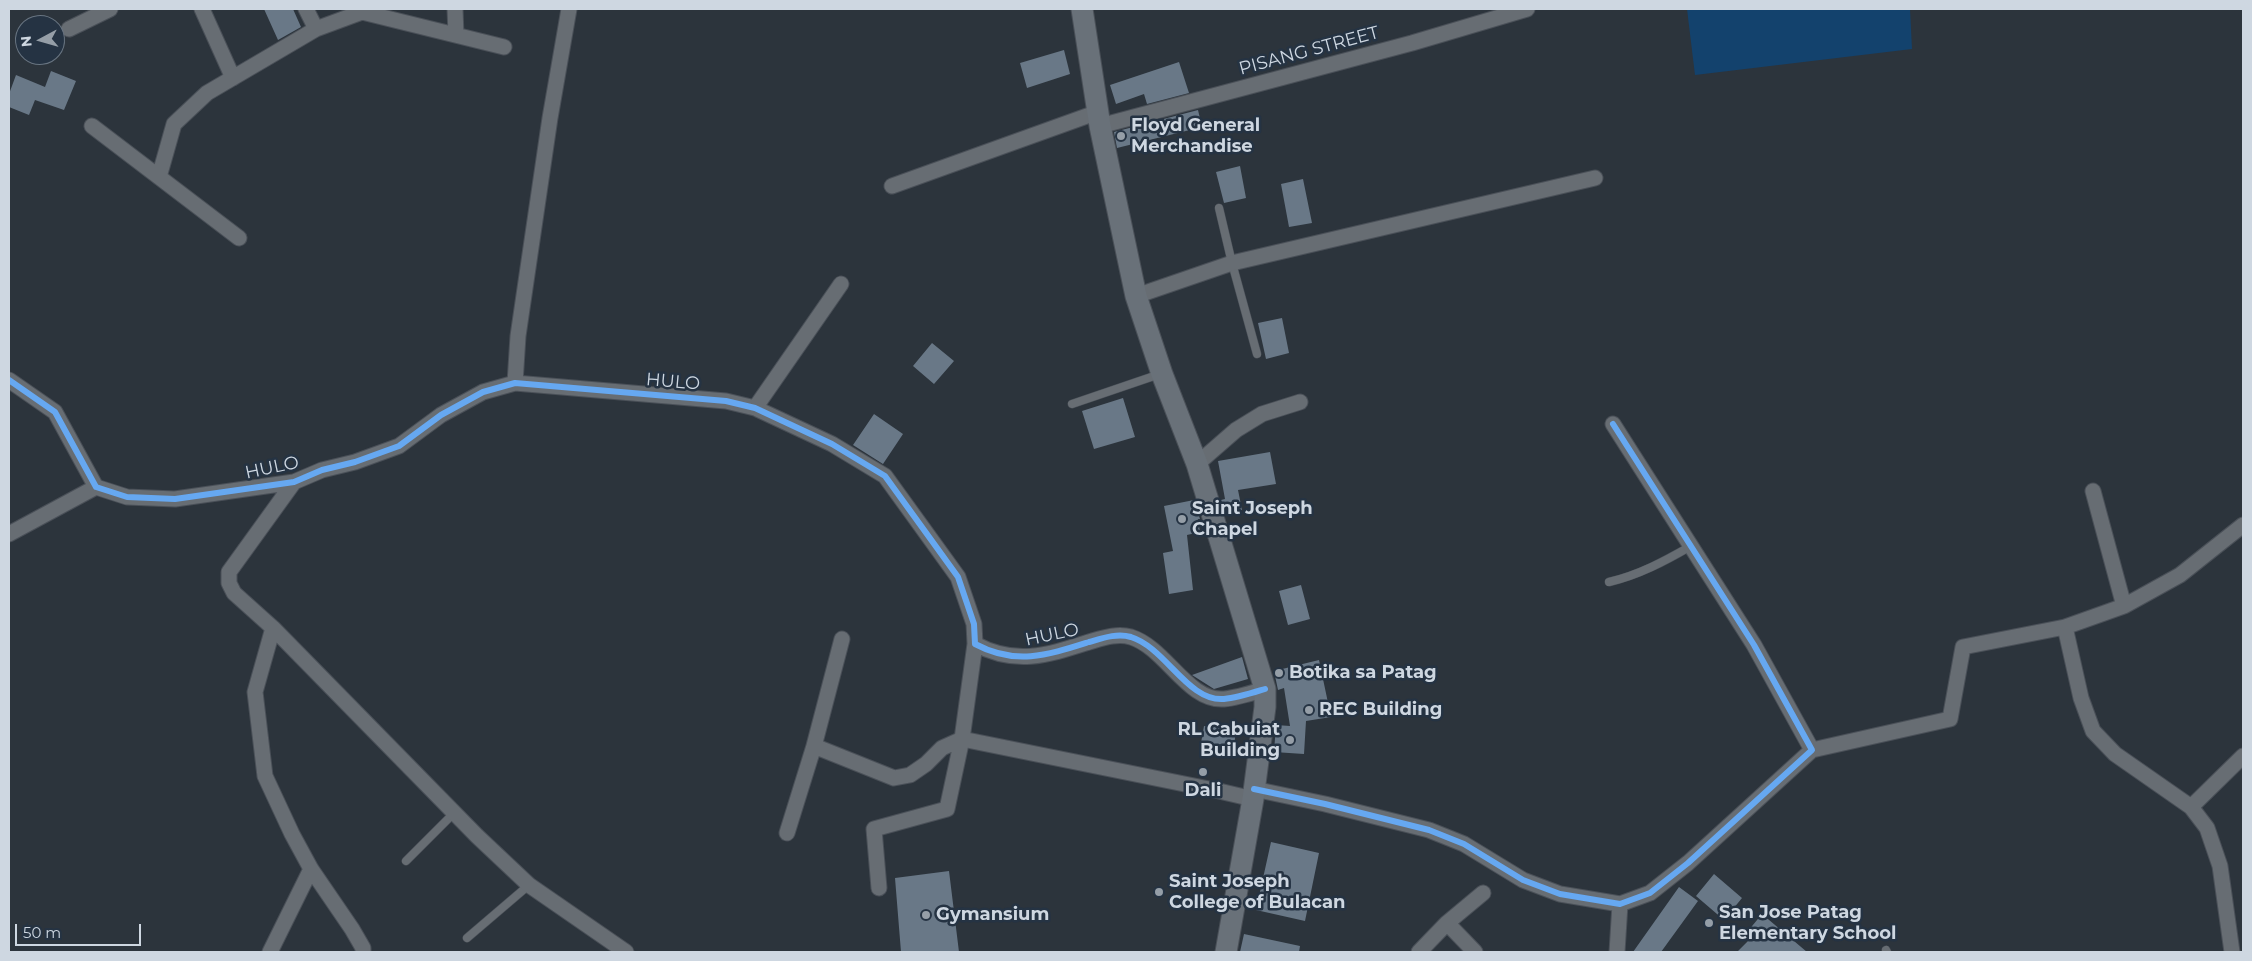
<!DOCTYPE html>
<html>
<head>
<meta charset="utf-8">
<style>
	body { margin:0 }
	#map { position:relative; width:2252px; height:961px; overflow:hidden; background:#2c343c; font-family:Montserrat,sans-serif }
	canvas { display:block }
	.frame { position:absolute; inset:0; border:10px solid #ced7e1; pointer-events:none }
	.north { position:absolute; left:15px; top:15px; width:50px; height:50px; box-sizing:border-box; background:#253343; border:1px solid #697582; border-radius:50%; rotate:264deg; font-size:14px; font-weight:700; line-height:20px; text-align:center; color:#ced7e1 }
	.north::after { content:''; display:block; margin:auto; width:18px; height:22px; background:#959ea7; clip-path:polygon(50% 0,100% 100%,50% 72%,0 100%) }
	.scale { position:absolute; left:15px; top:924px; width:126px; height:22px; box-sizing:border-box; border:2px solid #ced7e1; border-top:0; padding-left:6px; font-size:15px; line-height:18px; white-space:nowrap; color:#ced7e1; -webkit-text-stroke:4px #253343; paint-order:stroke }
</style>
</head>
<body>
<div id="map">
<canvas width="2252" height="961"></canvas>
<div class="frame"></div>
<div class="north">N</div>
<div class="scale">50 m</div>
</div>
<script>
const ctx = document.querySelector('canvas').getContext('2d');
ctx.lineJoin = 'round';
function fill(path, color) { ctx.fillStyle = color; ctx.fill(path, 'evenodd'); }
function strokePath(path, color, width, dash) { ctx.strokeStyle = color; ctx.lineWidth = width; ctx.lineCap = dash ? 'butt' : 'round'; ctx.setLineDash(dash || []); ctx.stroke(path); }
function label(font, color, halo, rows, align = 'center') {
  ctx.font = font + ' Montserrat,sans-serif'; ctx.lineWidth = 5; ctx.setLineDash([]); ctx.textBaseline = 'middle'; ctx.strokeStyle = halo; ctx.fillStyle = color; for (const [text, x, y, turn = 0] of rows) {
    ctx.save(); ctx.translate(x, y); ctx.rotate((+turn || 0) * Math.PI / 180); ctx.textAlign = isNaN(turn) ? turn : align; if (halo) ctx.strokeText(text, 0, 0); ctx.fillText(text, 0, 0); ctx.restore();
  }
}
fill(new Path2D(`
	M 1687,9 L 1910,9 L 1912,49 L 1695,75 Z`), '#13426d');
fill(new Path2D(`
	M 264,9 L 293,9 L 301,27 L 278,40 Z
	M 1064,50 L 1070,74 L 1027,88 L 1020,63 Z
	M 1179,62 L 1189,93 L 1147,104 L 1144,94 L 1116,104 L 1110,85 Z
	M 51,71 L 76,81 L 64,110 L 35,100 L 29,115 L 9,107 L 9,94 L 16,75 L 45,87 Z
	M 1198,110 L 1202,127 L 1117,148 L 1114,132 Z
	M 1240,166 L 1246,198 L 1224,203 L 1216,172 Z
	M 1303,179 L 1312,223 L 1289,227 L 1281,184 Z
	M 1282,318 L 1289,353 L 1266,359 L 1258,323 Z
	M 932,343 L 954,361 L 934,384 L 913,366 Z
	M 1123,398 L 1135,437 L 1094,449 L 1082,411 Z
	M 874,414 L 903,434 L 883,464 L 853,445 Z
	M 1270,452 L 1276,484 L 1238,490 L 1242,510 L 1225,513 L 1221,500 L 1225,499 L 1218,461 Z
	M 1194,500 L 1200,519 L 1198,519 L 1200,532 L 1187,535 L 1193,590 L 1169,594 L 1163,553 L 1173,551 L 1164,506 Z
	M 1301,585 L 1310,619 L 1288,625 L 1279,591 Z
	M 1242,657 L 1248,679 L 1214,689 L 1192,675 Z
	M 1319,660 L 1331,717 L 1306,721 L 1304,754 L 1274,752 L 1276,725 L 1290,726 L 1284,688 L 1278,690 L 1274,671 Z
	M 1204,726 L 1236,729 L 1234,747 L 1201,743 Z
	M 1271,842 L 1319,853 L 1305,921 L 1256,910 Z
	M 949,871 L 959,952 L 901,952 L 895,878 Z
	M 1714,874 L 1742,898 L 1724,920 L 1696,896 Z
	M 1679,887 L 1698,901 L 1661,952 L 1633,952 Z
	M 1762,914 L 1807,952 L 1737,952 L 1748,941 L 1743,937 Z
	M 1244,934 L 1300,946 L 1299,952 L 1240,952 Z`), '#697887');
const service = new Path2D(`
	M 1219,208 L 1232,263 L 1257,354
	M 1072,404 L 1160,374
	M 1609,582 C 1639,575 1665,561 1691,546
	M 406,861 L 454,813
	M 467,938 L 529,885
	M 1886,950 L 1887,952`);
const minor = new Path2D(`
	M 202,9 L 233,78
	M 306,9 L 316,29
	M 455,9 L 456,35
	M 69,29 L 110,9
	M 92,126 L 239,238
	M 1100,126 L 1412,43 L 1527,9
	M 159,177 L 174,124 L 207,93 L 316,29 L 362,12 L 504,47
	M 892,186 L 1098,112
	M 1136,296 L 1232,263 L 1595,178
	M 9,380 L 55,412 L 96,487 L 127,497 L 175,499 L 294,482 L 322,470 L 355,462 L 399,446 L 441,415 L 483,392 L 515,383 L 726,401 L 755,408 L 832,444 L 885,476 L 958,577 L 974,624 L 975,644 C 1016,666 1048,655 1089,642 C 1103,638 1117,633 1131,637 C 1166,648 1188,702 1224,699 C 1237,698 1252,693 1265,689
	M 515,383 L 518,336 L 550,118 L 569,9
	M 755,408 L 841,284
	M 1197,464 L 1236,430 L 1262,414 L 1300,402
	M 294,482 L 229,572 L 229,583 L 234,593 L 273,628 L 477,836 L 529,885 L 626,952
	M 2093,491 L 2124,606
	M 9,534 L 96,487
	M 2065,627 L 2081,698 L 2093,731 L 2115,754 L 2191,807 L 2207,828 L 2220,866 L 2232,952
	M 273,628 L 255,692 L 265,776 L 292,834 L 311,869 L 352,929 L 363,948 L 363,952
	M 842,639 L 814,746 L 894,778 L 910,775 L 926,764 L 942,748 L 962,739 L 975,644
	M 1812,750 L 1950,719 L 1963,647 L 2065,627 L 2124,606 L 2180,575 L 2243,525
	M 1254,789 L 1325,804 L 1429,830 L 1464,844 L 1523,880 L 1560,894 L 1620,904 L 1650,893 L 1688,863 L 1812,750 L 1754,645 L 1613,424
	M 2191,807 L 2243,756
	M 787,833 L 814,746
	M 879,888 L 874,829 L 947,809 L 962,739 L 1219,791 L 1253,799
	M 1447,923 L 1475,952
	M 270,952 L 311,869
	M 1419,952 L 1447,923 L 1483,893
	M 1617,952 L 1620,904`);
const secondary = new Path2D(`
	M 1082,9 L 1100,126 L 1136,296 L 1162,374 L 1197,464 L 1265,689 L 1265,707 L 1253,799 L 1226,952`);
strokePath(service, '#4a5058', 9);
strokePath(minor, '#4a5058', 17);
strokePath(secondary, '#4a5058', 23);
strokePath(service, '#676d73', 8);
strokePath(minor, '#676d73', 15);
strokePath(secondary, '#697179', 21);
strokePath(new Path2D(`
	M 9,380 L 55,412 L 96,487 L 127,497 L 175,499 L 294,482 L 322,470 L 355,462 L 399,446 L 441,415 L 483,392 L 515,383 L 726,401 L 755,408 L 832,444 L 885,476 L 958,577 L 974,624 L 975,644 C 1016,666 1048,655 1089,642 C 1103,638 1117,633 1131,637 C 1166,648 1188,702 1224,699 C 1237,698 1252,693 1265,689
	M 1254,789 L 1325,804 L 1429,830 L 1464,844 L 1523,880 L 1560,894 L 1620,904 L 1650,893 L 1688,863 L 1812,750 L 1754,645 L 1613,424`), '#66a8f1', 6);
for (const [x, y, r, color] of [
	[1121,136,5,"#959ea7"],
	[1182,519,5,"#959ea7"],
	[1279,673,5,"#959ea7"],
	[1309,710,5,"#959ea7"],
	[1290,740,5,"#959ea7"],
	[1203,772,5,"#959ea7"],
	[1159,892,5,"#959ea7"],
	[926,915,5,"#959ea7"],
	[1709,923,5,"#959ea7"]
]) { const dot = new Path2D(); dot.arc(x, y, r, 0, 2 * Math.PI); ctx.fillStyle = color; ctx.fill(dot); strokePath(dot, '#253343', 2); }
label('18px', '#ced7e1', '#253343', [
	["PISANG STREET",1309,51,-15],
	["HULO",673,382,5],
	["HULO",272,468,-12],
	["HULO",1052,635,-12]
]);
label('bold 18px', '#ced7e1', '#253343', [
	["Floyd General",1131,126],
	["Merchandise",1131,147],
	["Saint Joseph",1192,509],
	["Chapel",1192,530],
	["Botika sa Patag",1289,673],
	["REC Building",1319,710],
	["RL Cabuiat",1280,730,"right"],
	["Building",1280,751,"right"],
	["Dali",1203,791,"center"],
	["Saint Joseph",1169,882],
	["College of Bulacan",1169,903],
	["San Jose Patag",1719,913],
	["Elementary School",1719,934],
	["Gymansium",936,915]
], 'left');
</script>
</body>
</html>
